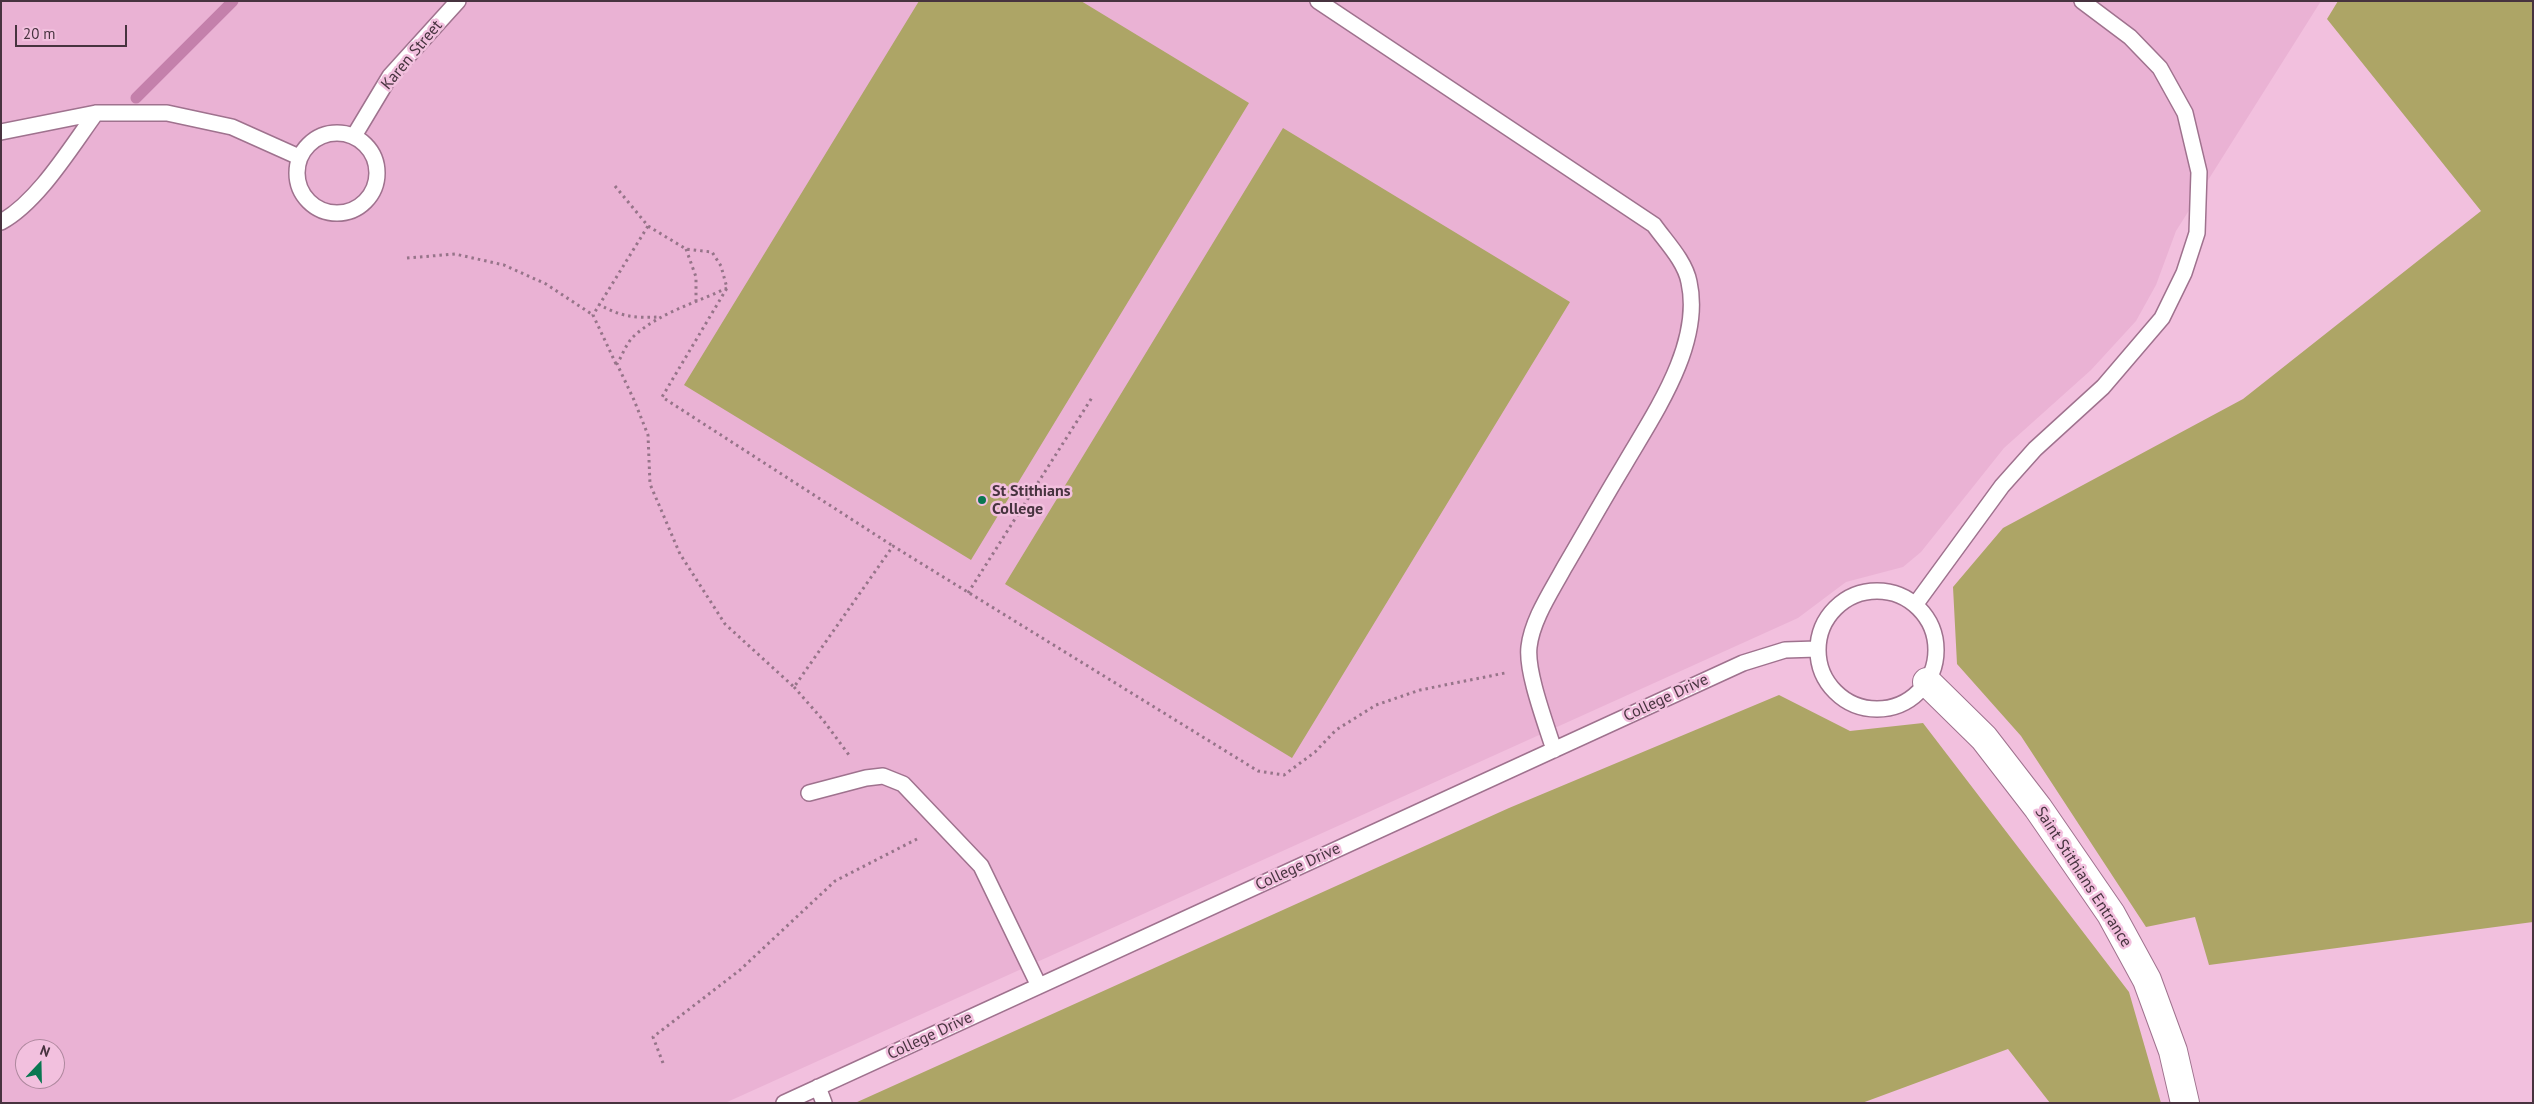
<!DOCTYPE html>
<html>
<head>
<meta charset="utf-8">
<style>
	body { margin:0 }
	#map { position:relative; width:2534px; height:1104px; overflow:hidden; background:#f2c0de; font-family:"PT Sans",sans-serif }
	canvas { display:block }
	.frame { position:absolute; inset:0; border:2px solid #47333f; pointer-events:none }
	.north { position:absolute; left:15px; top:1039px; width:50px; height:50px; box-sizing:border-box; background:#f2c0de; border:1px solid #ae889e; border-radius:50%; rotate:21deg; font-size:14px; font-weight:700; line-height:20px; text-align:center; color:#47333f }
	.north::after { content:''; display:block; margin:auto; width:18px; height:22px; background:#097751; clip-path:polygon(50% 0,100% 100%,50% 72%,0 100%) }
	.scale { position:absolute; left:15px; top:25px; width:112px; height:22px; box-sizing:border-box; border:2px solid #47333f; border-top:0; padding-left:6px; font-size:15px; line-height:18px; white-space:nowrap; color:#47333f; -webkit-text-stroke:4px #f2c0de; paint-order:stroke }
</style>
</head>
<body>
<div id="map">
<canvas width="2534" height="1104"></canvas>
<div class="frame"></div>
<div class="north">N</div>
<div class="scale">20 m</div>
</div>
<script>
const ctx = document.querySelector('canvas').getContext('2d');
ctx.lineJoin = 'round';
function fill(path, color) { ctx.fillStyle = color; ctx.fill(path, 'evenodd'); }
function strokePath(path, color, width, dash) { ctx.strokeStyle = color; ctx.lineWidth = width; ctx.lineCap = dash ? 'butt' : 'round'; ctx.setLineDash(dash || []); ctx.stroke(path); }
function label(font, color, halo, rows, align = 'center') {
  ctx.font = font + ' "PT Sans",sans-serif'; ctx.lineWidth = 5; ctx.setLineDash([]); ctx.textBaseline = 'middle'; ctx.strokeStyle = halo; ctx.fillStyle = color; for (const [text, x, y, turn = 0] of rows) {
    ctx.save(); ctx.translate(x, y); ctx.rotate((+turn || 0) * Math.PI / 180); ctx.textAlign = isNaN(turn) ? turn : align; if (halo) ctx.strokeText(text, 0, 0); ctx.fillText(text, 0, 0); ctx.restore();
  }
}
fill(new Path2D(`
	M 1,1 L 2321,1 L 2176,231 L 2156,285 L 2136,321 L 2091,370 L 2004,448 L 1921,552 L 1903,567 L 1846,582 L 1798,618 L 725,1103 L 1,1103 ZM 25,1049 L 55,1049 L 55,1079 L 25,1079 Z`), '#eab2d4');
fill(new Path2D(`
	M 919,1 L 1081,1 L 1249,103 L 971,560 L 684,385 Z
	M 2338,1 L 2533,1 L 2533,922 L 2209,965 L 2195,917 L 2146,927 L 2021,736 L 1957,664 L 1953,587 L 2003,528 L 2243,399 L 2481,211 L 2327,19 Z
	M 1283,128 L 1570,302 L 1292,758 L 1005,584 Z
	M 1779,695 L 1850,731 L 1923,723 L 2129,992 L 2161,1103 L 2050,1103 L 2008,1049 L 1862,1103 L 855,1103 L 1509,808 Z`), '#ada566');
strokePath(new Path2D(`
	M 136,98 L 233,1`), '#c480ab', 11);
const lane = new Path2D(`
	M 1318,1 L 1654,225 C 1666,242 1685,261 1689,282 C 1703,345 1653,415 1623,467 C 1603,500 1584,534 1564,568 C 1551,592 1532,620 1529,647 C 1526,672 1546,724 1554,750
	M 1,132 L 96,113 L 167,113 L 232,127 L 299,157
	M297 173a40 40 0 1 1 80 0a40 40 0 1 1-80 0Z
	M 354,136 L 390,76 L 458,1
	M 1,222 C 38,202 71,147 96,113
	M1818 650a59 59 0 1 1 118 0a59 59 0 1 1-118 0Z
	M 1915,605 L 2002,486 L 2035,449 L 2103,387 L 2162,318 L 2184,273 L 2197,233 L 2199,172 L 2185,113 L 2160,68 L 2130,37 L 2082,1
	M 809,793 L 866,778 L 883,776 L 903,784 L 981,866 L 1039,986
	M 818,1087 L 824,1103
	M 784,1103 L 1743,663 L 1785,650 L 1817,649`);
const street = new Path2D(`
	M 1927,682 L 1984,738 L 2038,808 L 2111,914 L 2147,980 L 2173,1051 L 2185,1103`);
strokePath(lane, '#9f728e', 18);
strokePath(street, '#9f728e', 30);
strokePath(new Path2D(`
	M 615,186 L 648,226 L 686,249 L 712,252 L 721,266 L 727,288 L 662,397 L 893,546
	M 686,249 L 696,277 L 696,304
	M 407,258 L 455,254 L 504,265 L 546,284 L 593,315
	M 727,288 C 696,303 658,313 633,337 C 626,344 622,356 617,364 L 634,400 L 648,435 L 650,484 L 680,554 L 725,624 L 794,687 L 893,546 L 1258,771 L 1284,775 L 1315,752 L 1336,730 L 1376,705 L 1420,690 L 1505,673
	M 598,304 C 622,317 633,318 660,317
	M 616,364 L 593,315 L 648,226
	M 968,593 L 1093,396
	M 794,687 L 823,720 L 849,755
	M 663,1063 L 653,1037 L 740,970 L 835,881 L 917,839`), '#967489', 3, [2.5, 4]);
strokePath(lane, '#fff', 15);
strokePath(street, '#fff', 28);
for (const [x, y, r, color] of [
	[982,500,5,"#097751"]
]) { const dot = new Path2D(); dot.arc(x, y, r, 0, 2 * Math.PI); ctx.fillStyle = color; ctx.fill(dot); strokePath(dot, '#f2c0de', 2); }
label('16px', '#47333f', '#f2c0de', [
	["Karen Street",412,55,-50],
	["College Drive",1666,698,-25],
	["College Drive",1298,867,-25],
	["Saint Stithians Entrance",2083,877,57],
	["College Drive",930,1036,-25]
]);
label('bold 16px', '#47333f', '#f2c0de', [
	["St Stithians",992,491],
	["College",992,509]
], 'left');
</script>
</body>
</html>
